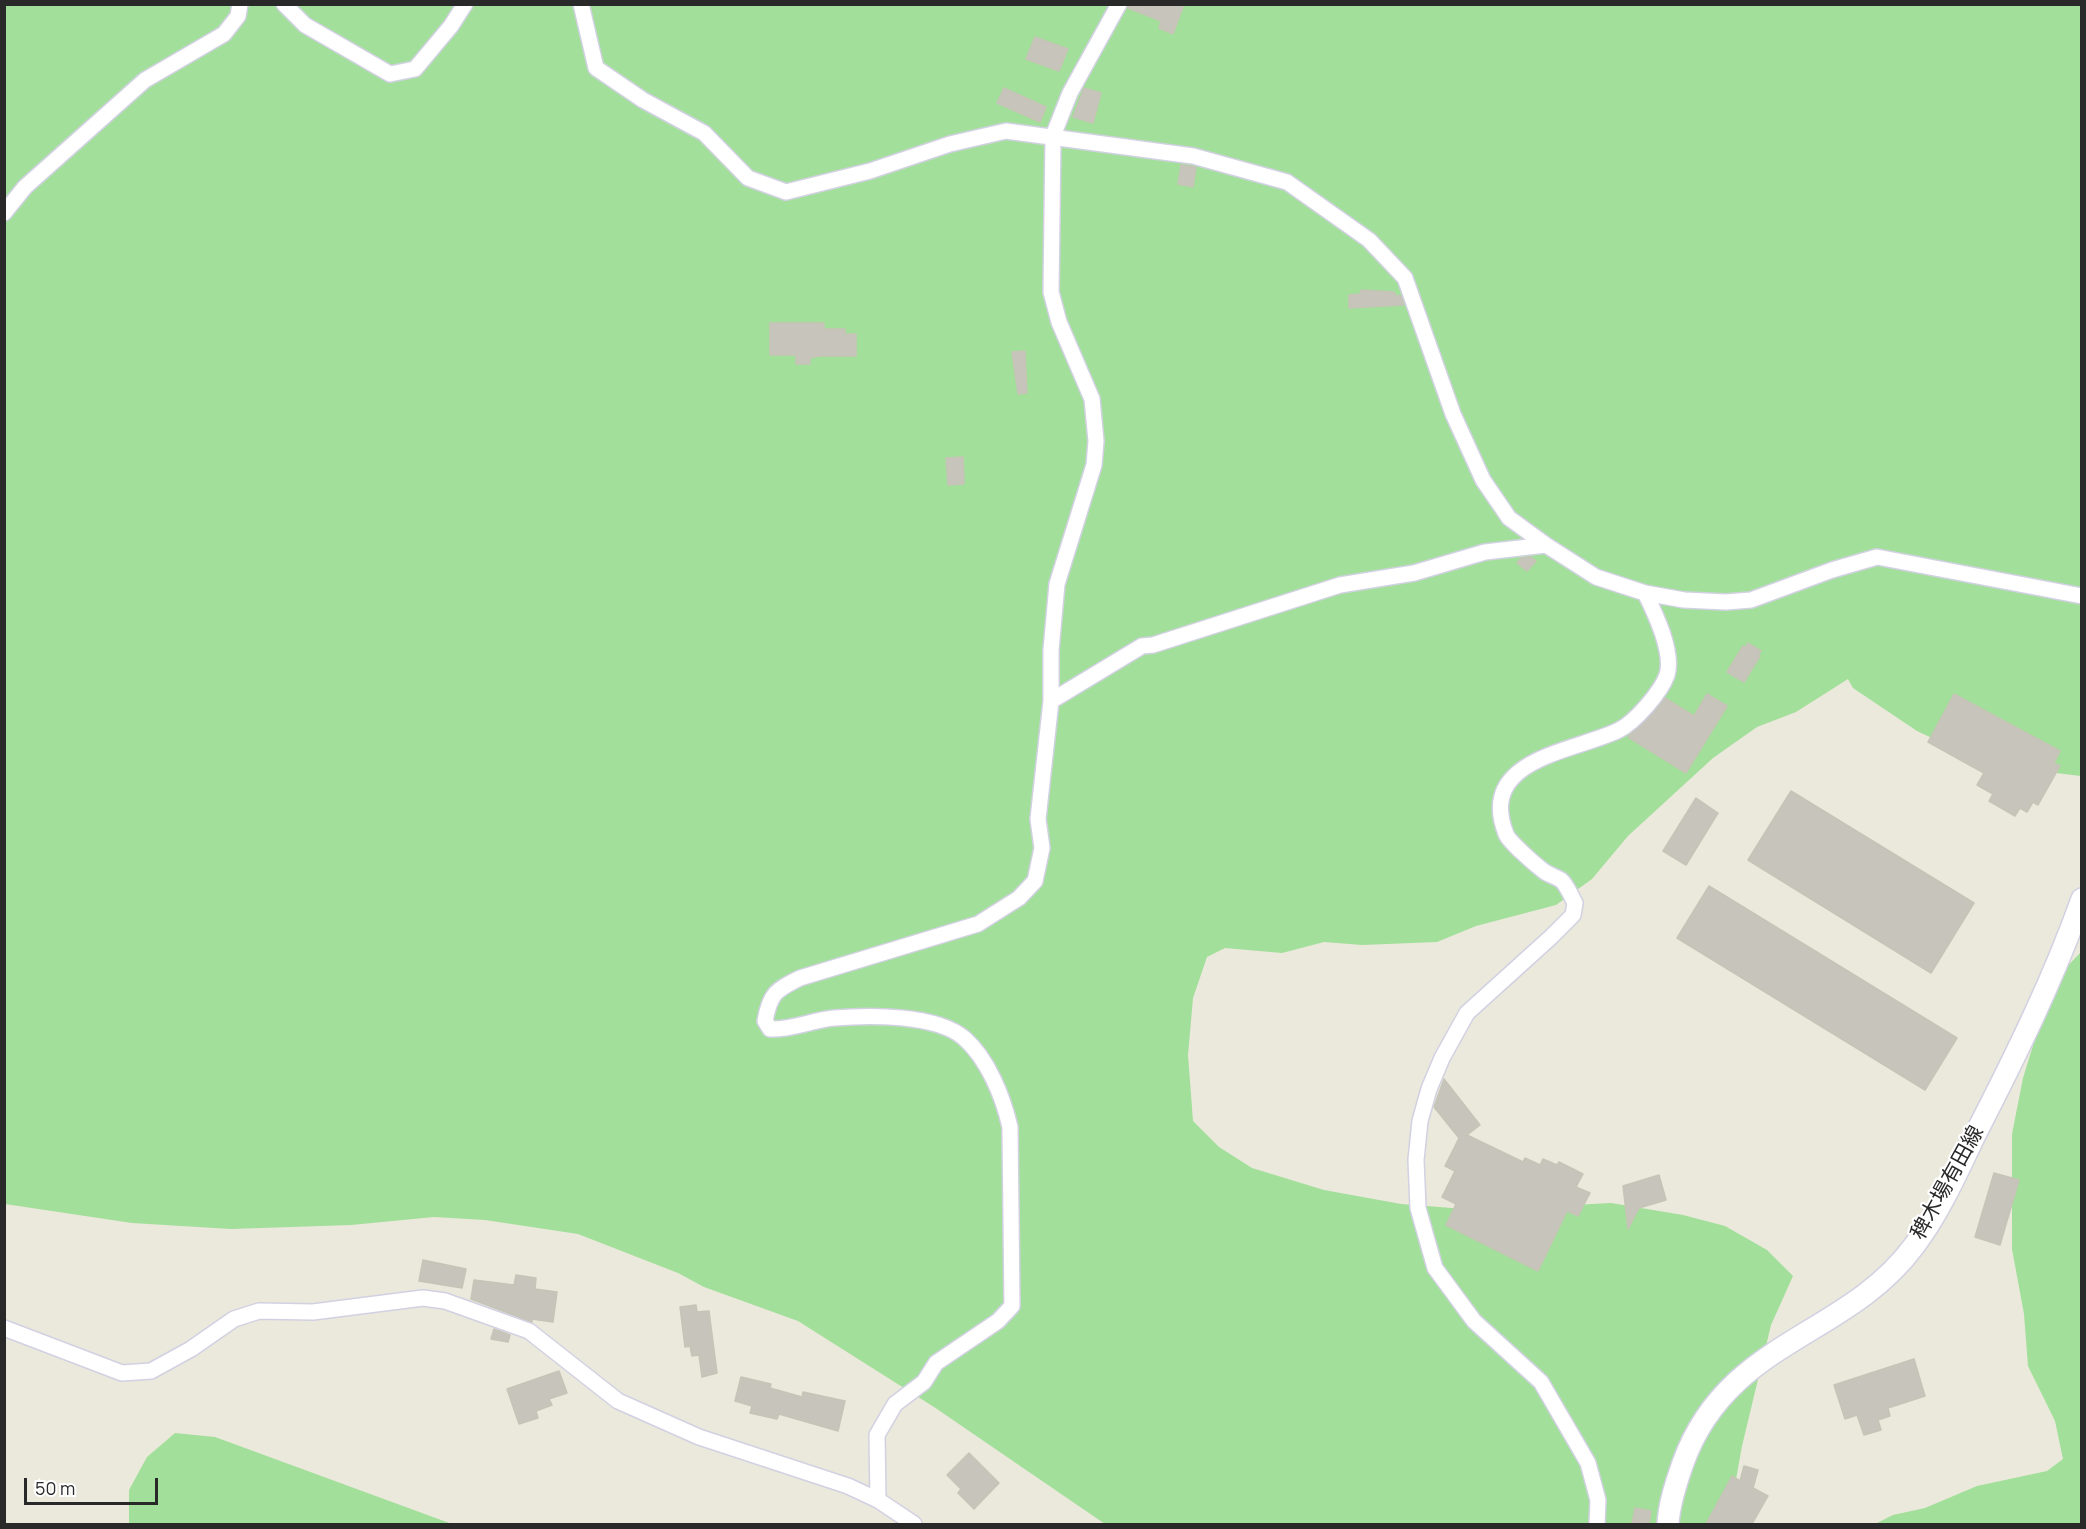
<!DOCTYPE html>
<html>
<head>
<meta charset="utf-8">
<style>
	body { margin:0 }
	#map { position:relative; width:2086px; height:1529px; overflow:hidden; background:#ebe8dc; font-family:Manrope,sans-serif }
	canvas { display:block }
	.frame { position:absolute; inset:0; border:6px solid #292929; pointer-events:none }
	.scale { position:absolute; left:24px; top:1478px; width:134px; height:27px; box-sizing:border-box; border:3px solid #292929; border-top:0; padding-left:8px; font-size:18px; line-height:21px; white-space:nowrap; color:#292929; -webkit-text-stroke:4px #fff; paint-order:stroke }
</style>
</head>
<body>
<div id="map">
<canvas width="2086" height="1529"></canvas>
<div class="frame"></div>
<div class="scale">50 m</div>
</div>
<script>
const ctx = document.querySelector('canvas').getContext('2d');
ctx.lineJoin = 'round';
function fill(path, color) { ctx.fillStyle = color; ctx.fill(path, 'evenodd'); }
function strokePath(path, color, width, dash) { ctx.strokeStyle = color; ctx.lineWidth = width; ctx.lineCap = dash ? 'butt' : 'round'; ctx.setLineDash(dash || []); ctx.stroke(path); }
function label(font, color, halo, rows, align = 'center') {
  ctx.font = font + ' Manrope,"Noto Sans JP",sans-serif'; ctx.lineWidth = 4.5; ctx.setLineDash([]); ctx.textBaseline = 'middle'; ctx.strokeStyle = halo; ctx.fillStyle = color; for (const [text, x, y, turn = 0] of rows) {
    ctx.save(); ctx.translate(x, y); ctx.rotate((+turn || 0) * Math.PI / 180); ctx.textAlign = isNaN(turn) ? turn : align; if (halo) ctx.strokeText(text, 0, 0); ctx.fillText(text, 0, 0); ctx.restore();
  }
}
fill(new Path2D(`
	M 4,5 L 2081,5 L 2081,776 L 1990,765 L 1917,731 L 1853,688 L 1848,679 L 1796,712 L 1757,727 L 1713,758 L 1628,836 L 1592,879 L 1556,905 L 1476,926 L 1437,942 L 1362,945 L 1324,942 L 1282,953 L 1225,948 L 1207,957 L 1193,998 L 1188,1055 L 1193,1121 L 1219,1147 L 1252,1168 L 1324,1190 L 1401,1204 L 1477,1210 L 1611,1203 L 1683,1215 L 1725,1226 L 1767,1250 L 1793,1276 L 1771,1325 L 1742,1446 L 1728,1524 L 1105,1524 L 934,1407 L 798,1321 L 704,1287 L 678,1273 L 578,1234 L 485,1220 L 434,1217 L 351,1225 L 231,1229 L 132,1223 L 5,1204 Z
	M 2081,952 L 2081,1524 L 1875,1524 L 1893,1515 L 1925,1508 L 1977,1486 L 2047,1471 L 2063,1459 L 2055,1421 L 2028,1366 L 2024,1314 L 2012,1249 L 2012,1134 L 2023,1078 L 2039,1026 L 2061,973 Z
	M 175,1433 L 215,1437 L 452,1524 L 129,1524 L 129,1490 L 147,1457 Z`), '#a2df9a');
const building = new Path2D(`
	M 1129,4 L 1184,4 L 1173,34 L 1159,28 L 1161,21 L 1128,8 Z
	M 1035,37 L 1068,49 L 1059,71 L 1026,59 Z
	M 1004,88 L 1046,107 L 1040,122 L 997,103 Z
	M 1084,88 L 1101,93 L 1093,123 L 1073,117 Z
	M 1181,165 L 1196,167 L 1193,187 L 1178,184 Z
	M 1361,290 L 1394,292 L 1395,295 L 1401,296 L 1404,305 L 1349,308 L 1349,295 L 1360,294 Z
	M 770,323 L 824,323 L 824,329 L 845,329 L 845,334 L 856,334 L 856,356 L 820,356 L 810,358 L 810,364 L 796,364 L 796,355 L 770,355 Z
	M 1025,351 L 1027,393 L 1018,394 L 1012,352 Z
	M 963,457 L 964,484 L 948,485 L 946,458 Z
	M 1531,557 L 1536,561 L 1527,571 L 1517,563 L 1521,558 Z
	M 1748,643 L 1761,651 L 1758,655 L 1760,656 L 1744,682 L 1727,672 L 1743,646 L 1746,647 Z
	M 1707,694 L 1727,706 L 1686,773 L 1628,737 L 1665,698 L 1694,716 Z
	M 1954,694 L 2060,751 L 2054,763 L 2060,766 L 2038,805 L 2033,802 L 2027,812 L 2020,808 L 2015,816 L 1989,801 L 1993,794 L 1977,785 L 1984,773 L 1928,742 Z
	M 1791,791 L 1974,903 L 1931,973 L 1748,860 Z
	M 1696,798 L 1718,813 L 1686,865 L 1663,851 Z
	M 1709,886 L 1957,1038 L 1925,1090 L 1677,938 Z
	M 1444,1079 L 1480,1125 L 1467,1135 L 1523,1162 L 1525,1158 L 1540,1165 L 1543,1159 L 1557,1165 L 1559,1162 L 1583,1174 L 1576,1187 L 1590,1193 L 1578,1216 L 1567,1211 L 1538,1271 L 1446,1225 L 1456,1204 L 1442,1197 L 1455,1171 L 1445,1166 L 1459,1138 L 1434,1107 Z
	M 1994,1173 L 2019,1180 L 2000,1245 L 1975,1237 Z
	M 1659,1175 L 1666,1200 L 1639,1208 L 1628,1229 L 1623,1186 Z
	M 423,1260 L 466,1269 L 462,1288 L 419,1281 Z
	M 516,1275 L 536,1278 L 535,1289 L 557,1292 L 553,1322 L 532,1319 L 532,1322 L 471,1299 L 474,1280 L 514,1285 Z
	M 696,1305 L 697,1312 L 709,1311 L 717,1373 L 702,1377 L 699,1355 L 692,1356 L 690,1346 L 685,1347 L 680,1307 Z
	M 494,1329 L 510,1335 L 508,1342 L 491,1339 Z
	M 1914,1359 L 1925,1396 L 1888,1408 L 1890,1416 L 1878,1420 L 1881,1430 L 1864,1435 L 1857,1415 L 1845,1419 L 1834,1385 Z
	M 559,1371 L 567,1393 L 549,1399 L 552,1405 L 536,1411 L 538,1418 L 519,1424 L 507,1389 Z
	M 741,1377 L 771,1384 L 770,1388 L 802,1397 L 803,1392 L 845,1401 L 838,1431 L 779,1414 L 777,1419 L 750,1413 L 752,1406 L 735,1401 Z
	M 969,1453 L 999,1483 L 974,1509 L 958,1493 L 961,1489 L 947,1475 Z
	M 1744,1466 L 1758,1470 L 1753,1488 L 1768,1496 L 1752,1524 L 1706,1524 L 1732,1476 L 1740,1481 Z
	M 1635,1508 L 1651,1511 L 1649,1524 L 1632,1524 Z`);
fill(building, '#c6c4bb');
strokePath(building, '#c6c4b6', 1.5);
const street = new Path2D(`
	M 284,4 L 305,25 L 390,74 L 415,69 L 451,26 L 465,4
	M 581,4 L 596,68 L 643,100 L 704,133 L 748,178 L 786,192 L 870,171 L 950,144 L 1006,131 L 1193,156 L 1287,182 L 1369,240 L 1405,278 L 1453,414 L 1483,480 L 1509,518 L 1546,545 L 1596,577 L 1645,593 L 1684,600 L 1726,602 L 1751,600 L 1832,570 L 1877,557 L 2082,596
	M 4,213 L 25,187 L 145,80 L 224,34 L 238,16 L 240,4
	M 1051,701 L 1142,646 L 1153,645 L 1340,585 L 1414,573 L 1485,552 L 1546,545
	M 4,1328 L 122,1373 L 151,1371 L 191,1349 L 234,1319 L 259,1311 L 313,1312 L 423,1298 L 445,1301 L 529,1331 L 618,1401 L 699,1437 L 848,1486 L 878,1500 L 914,1524
	M 878,1500 L 877,1435 L 895,1404 L 924,1382 L 936,1363 L 998,1321 L 1012,1306 L 1010,1127 C 1003,1097 988,1059 964,1038 C 936,1014 868,1015 834,1018 C 812,1020 792,1030 770,1029 L 765,1021 C 770,993 776,990 800,978 L 978,924 L 1019,898 L 1035,881 L 1042,848 L 1038,819 L 1051,701 L 1051,650 L 1057,584 L 1094,465 L 1096,441 L 1092,399 L 1059,322 L 1051,292 L 1053,136 L 1070,93 L 1119,4
	M 1597,1524 L 1598,1500 L 1588,1463 L 1541,1382 L 1474,1321 L 1435,1268 L 1418,1208 L 1416,1160 L 1420,1121 L 1429,1089 L 1442,1058 L 1467,1013 L 1551,937 L 1573,915 L 1575,903 C 1571,896 1567,885 1561,880 C 1556,877 1550,875 1545,872 C 1537,866 1509,842 1506,834 C 1476,758 1575,752 1619,730 C 1635,722 1661,692 1667,675 C 1674,652 1655,613 1645,593`);
const secondary = new Path2D(`
	M 1668,1524 C 1669,1504 1676,1483 1683,1463 C 1727,1340 1846,1338 1914,1246 C 1940,1212 1958,1170 1977,1131 C 2016,1055 2053,980 2082,899`);
strokePath(street, '#d2d1e2', 18);
strokePath(secondary, '#d2d1e2', 24);
strokePath(street, '#fff', 15);
strokePath(secondary, '#fff', 21);
label('21px', '#292929', '#fff', [
	["稗木場有田線",1948,1183,-61]
]);
</script>
</body>
</html>
